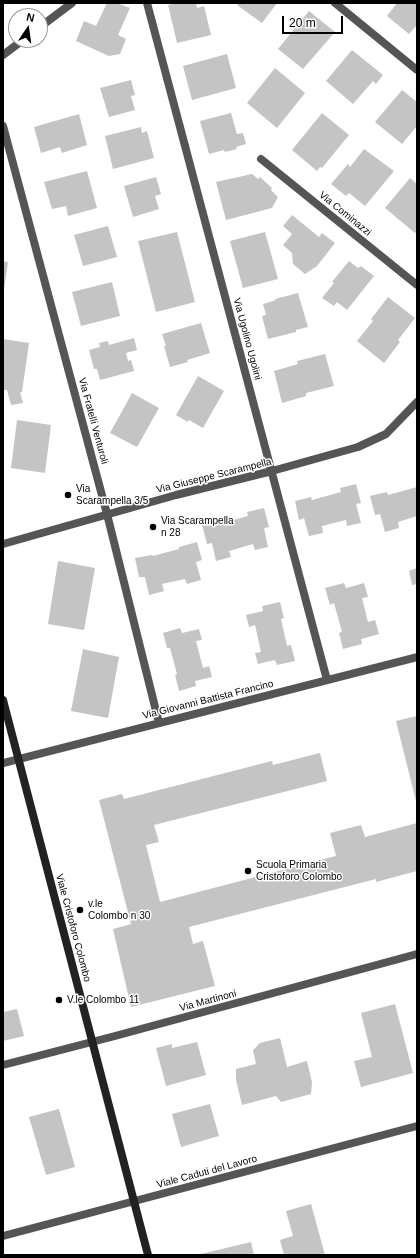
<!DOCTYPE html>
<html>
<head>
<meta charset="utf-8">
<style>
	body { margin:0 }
	#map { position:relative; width:420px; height:1258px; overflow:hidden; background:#fff; font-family:Helvetica,sans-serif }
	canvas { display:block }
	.frame { position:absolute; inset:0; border:4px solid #000; pointer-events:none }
	.north { position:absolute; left:8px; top:8px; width:40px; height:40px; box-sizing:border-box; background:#fff; border:1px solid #999; border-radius:50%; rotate:13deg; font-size:11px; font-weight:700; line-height:16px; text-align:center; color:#000 }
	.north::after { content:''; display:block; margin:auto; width:14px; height:18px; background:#000; clip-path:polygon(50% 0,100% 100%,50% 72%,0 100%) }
	.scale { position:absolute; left:282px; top:16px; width:61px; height:18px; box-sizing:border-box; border:2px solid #000; border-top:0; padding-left:5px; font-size:12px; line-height:14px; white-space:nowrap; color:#000; -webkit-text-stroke:3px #fff; paint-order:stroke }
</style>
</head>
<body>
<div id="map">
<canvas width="420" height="1258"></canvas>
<div class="frame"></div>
<div class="north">N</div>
<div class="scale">20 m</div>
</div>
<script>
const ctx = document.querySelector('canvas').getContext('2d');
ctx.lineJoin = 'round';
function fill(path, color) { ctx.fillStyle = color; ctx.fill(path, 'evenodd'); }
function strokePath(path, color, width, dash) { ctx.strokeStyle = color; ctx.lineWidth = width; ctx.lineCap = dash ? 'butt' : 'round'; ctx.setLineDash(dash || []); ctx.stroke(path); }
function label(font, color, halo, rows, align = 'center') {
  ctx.font = font + ' Helvetica,sans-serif'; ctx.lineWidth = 3; ctx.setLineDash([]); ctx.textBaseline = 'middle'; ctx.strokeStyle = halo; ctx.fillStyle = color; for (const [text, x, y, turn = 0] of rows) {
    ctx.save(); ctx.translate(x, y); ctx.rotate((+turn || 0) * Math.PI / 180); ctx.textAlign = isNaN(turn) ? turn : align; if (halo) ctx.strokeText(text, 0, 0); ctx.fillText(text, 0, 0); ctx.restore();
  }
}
fill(new Path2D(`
	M 107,3 L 117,3 L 130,8 L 118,35 L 126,39 L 120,54 L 109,56 L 76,41 L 84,21 L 96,26 Z
	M 176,3 L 196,3 L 197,8 L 204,6 L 211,35 L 177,43 L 168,5 Z
	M 239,3 L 277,3 L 262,23 L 237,5 Z
	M 397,3 L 417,3 L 417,25 L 409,34 L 387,16 Z
	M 309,11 L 335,32 L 303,69 L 278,49 Z
	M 352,50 L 383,75 L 376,84 L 373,81 L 353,104 L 326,81 Z
	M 227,54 L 236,88 L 192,100 L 183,66 Z
	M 275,68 L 305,93 L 277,128 L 247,103 Z
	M 131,80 L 135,95 L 131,96 L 135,110 L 109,117 L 100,88 Z
	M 402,90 L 417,102 L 417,126 L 402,144 L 375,122 Z
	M 231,113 L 237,134 L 243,133 L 246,144 L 236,147 L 237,149 L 225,152 L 224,150 L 209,154 L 200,121 Z
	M 322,113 L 349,135 L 322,168 L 320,167 L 317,171 L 292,150 Z
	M 79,114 L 87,145 L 62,153 L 60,147 L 41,153 L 34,127 Z
	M 141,127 L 142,133 L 147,131 L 154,158 L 113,169 L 105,136 Z
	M 364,149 L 394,171 L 365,206 L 349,193 L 346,196 L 331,184 L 348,164 L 350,167 Z
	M 87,171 L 97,208 L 68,216 L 66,206 L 52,209 L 44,182 Z
	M 252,174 L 258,179 L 260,177 L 272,188 L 271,190 L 278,197 L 272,208 L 226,220 L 216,182 Z
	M 156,177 L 161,194 L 155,196 L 159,209 L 133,217 L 124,186 Z
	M 410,178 L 417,184 L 417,231 L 415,233 L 385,208 Z
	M 292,215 L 319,237 L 322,233 L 335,243 L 317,266 L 305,274 L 293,264 L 292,253 L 283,245 L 292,234 L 283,226 Z
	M 108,226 L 117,257 L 83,266 L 74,235 Z
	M 177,232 L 195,302 L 156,312 L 138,241 Z
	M 265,232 L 278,279 L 243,288 L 230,241 Z
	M 3,261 L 8,262 L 4,289 L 3,289 Z
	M 349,261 L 358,268 L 361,266 L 374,276 L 347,310 L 337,302 L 334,306 L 322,298 L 334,283 L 332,282 Z
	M 112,282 L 120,316 L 81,326 L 72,292 Z
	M 298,293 L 308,327 L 296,330 L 296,332 L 268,339 L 262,316 L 266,315 L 263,304 L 276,300 L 275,299 Z
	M 388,297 L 415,318 L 398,340 L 400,342 L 384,363 L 357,341 L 373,321 L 371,319 Z
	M 201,323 L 210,353 L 187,360 L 188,362 L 170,367 L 164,346 L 166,346 L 162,334 Z
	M 134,338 L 137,350 L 126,353 L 128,361 L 131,360 L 134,371 L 100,380 L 97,369 L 94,369 L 89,350 L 100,347 L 99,343 L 108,341 L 109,345 Z
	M 3,339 L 29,343 L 22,392 L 20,392 L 23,403 L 11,405 L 7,390 L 3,390 Z
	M 325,354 L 334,386 L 306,393 L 306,396 L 282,403 L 274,371 L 298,364 L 297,361 Z
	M 198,376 L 224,391 L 203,428 L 189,420 L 188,422 L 176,415 Z
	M 132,393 L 159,408 L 137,447 L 110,433 Z
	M 17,420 L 51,425 L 45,473 L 11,468 Z
	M 356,484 L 361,503 L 356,504 L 361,523 L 347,526 L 346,520 L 322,526 L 323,533 L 309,536 L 304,518 L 299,520 L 295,501 L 311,497 L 312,500 L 341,492 L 340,488 Z
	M 417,487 L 417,516 L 398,522 L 399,528 L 385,532 L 380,514 L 375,515 L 370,496 L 387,492 L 388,495 Z
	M 264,508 L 269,527 L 264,528 L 268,547 L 255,550 L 253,544 L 229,551 L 231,557 L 216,561 L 212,543 L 207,544 L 202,525 L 219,521 L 219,524 L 248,516 L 247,512 Z
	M 197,542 L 202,560 L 196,562 L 201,580 L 187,584 L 185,579 L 162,584 L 164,591 L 149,595 L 145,577 L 139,577 L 135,558 L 152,555 L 153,556 L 179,549 L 179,547 Z
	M 58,561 L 95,568 L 84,630 L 48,624 Z
	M 417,568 L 417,584 L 412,585 L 409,571 Z
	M 344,583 L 346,588 L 364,583 L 368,597 L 362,598 L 368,622 L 375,620 L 379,634 L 361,639 L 362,644 L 343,649 L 339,633 L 342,632 L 334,603 L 330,605 L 325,588 Z
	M 280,602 L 284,618 L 281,619 L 287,646 L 291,645 L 295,661 L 277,665 L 275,660 L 258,664 L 255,653 L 261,652 L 255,625 L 249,627 L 246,615 L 263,611 L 262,606 Z
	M 180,628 L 182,633 L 199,629 L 202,640 L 196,641 L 203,668 L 209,666 L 212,677 L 195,681 L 196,686 L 179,691 L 175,675 L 177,674 L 170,648 L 167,648 L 163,633 Z
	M 83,649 L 119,657 L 108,718 L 71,711 Z
	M 417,716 L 417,800 L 416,801 L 396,721 Z
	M 320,753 L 327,781 L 154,825 L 159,842 L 146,845 L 160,902 L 336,856 L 330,833 L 361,825 L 365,837 L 417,823 L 417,871 L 376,882 L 376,879 L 189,927 L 193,944 L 203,941 L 215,986 L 131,1007 L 113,929 L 131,924 L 99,800 L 122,794 L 124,799 L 272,761 L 273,765 Z
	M 395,1004 L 413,1073 L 361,1087 L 354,1061 L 372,1057 L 361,1013 Z
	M 17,1009 L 24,1036 L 3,1041 L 3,1012 Z
	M 280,1038 L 287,1067 L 307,1061 L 312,1082 L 311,1094 L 281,1102 L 276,1096 L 242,1105 L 236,1080 L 236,1069 L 256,1064 L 253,1050 L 260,1043 Z
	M 197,1042 L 206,1075 L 166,1086 L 156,1048 L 172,1044 L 172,1048 Z
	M 210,1104 L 219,1136 L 181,1147 L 172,1114 Z
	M 59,1109 L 75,1167 L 46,1175 L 29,1117 Z
	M 311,1204 L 325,1255 L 284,1255 L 280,1240 L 293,1236 L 286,1211 Z
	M 251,1242 L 254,1255 L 201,1255 L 201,1254 Z`), '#c4c4c4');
strokePath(new Path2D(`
	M 147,3 L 327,680
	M 335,3 L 417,70
	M 40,27 L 72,3
	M 3,55 L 23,40
	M 3,126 L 107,514 L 159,723
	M 261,159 L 417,285
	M 3,544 L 176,495 L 272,471 L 358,447 L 386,434 L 417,402
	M 3,763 L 417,657
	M 3,1065 L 115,1036 L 417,954
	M 3,1236 L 417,1126`), '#555', 8);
strokePath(new Path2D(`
	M 3,700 L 148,1255`), '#222', 8);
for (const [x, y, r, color] of [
	[68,495,4,"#000"],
	[153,527,4,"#000"],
	[248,871,4,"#000"],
	[80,910,4,"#000"],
	[59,1000,4,"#000"]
]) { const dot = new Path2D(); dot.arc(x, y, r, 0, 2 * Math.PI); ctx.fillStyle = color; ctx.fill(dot); strokePath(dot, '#fff', 1.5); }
label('10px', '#000', '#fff', [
	["Via Cominazzi",345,214,39],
	["Via Ugolino Ugolini",247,339,75],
	["Via Fratelli Venturoli",93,421,75],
	["Via Giuseppe Scarampella",214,476,-14],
	["Via Giovanni Battista Francino",208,700,-14],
	["Viale Cristoforo Colombo",73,928,75],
	["Via Martinoni",208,1001,-15],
	["Viale Caduti del Lavoro",207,1172,-15]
]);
label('10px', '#000', '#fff', [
	["Via",76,489],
	["Scarampella 3/5",76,501],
	["Via Scarampella",161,521],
	["n 28",161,533],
	["Scuola Primaria",256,865],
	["Cristoforo Colombo",256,877],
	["v.le",88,904],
	["Colombo n 30",88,916],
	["V.le Colombo 11",67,1000]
], 'left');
</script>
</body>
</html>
